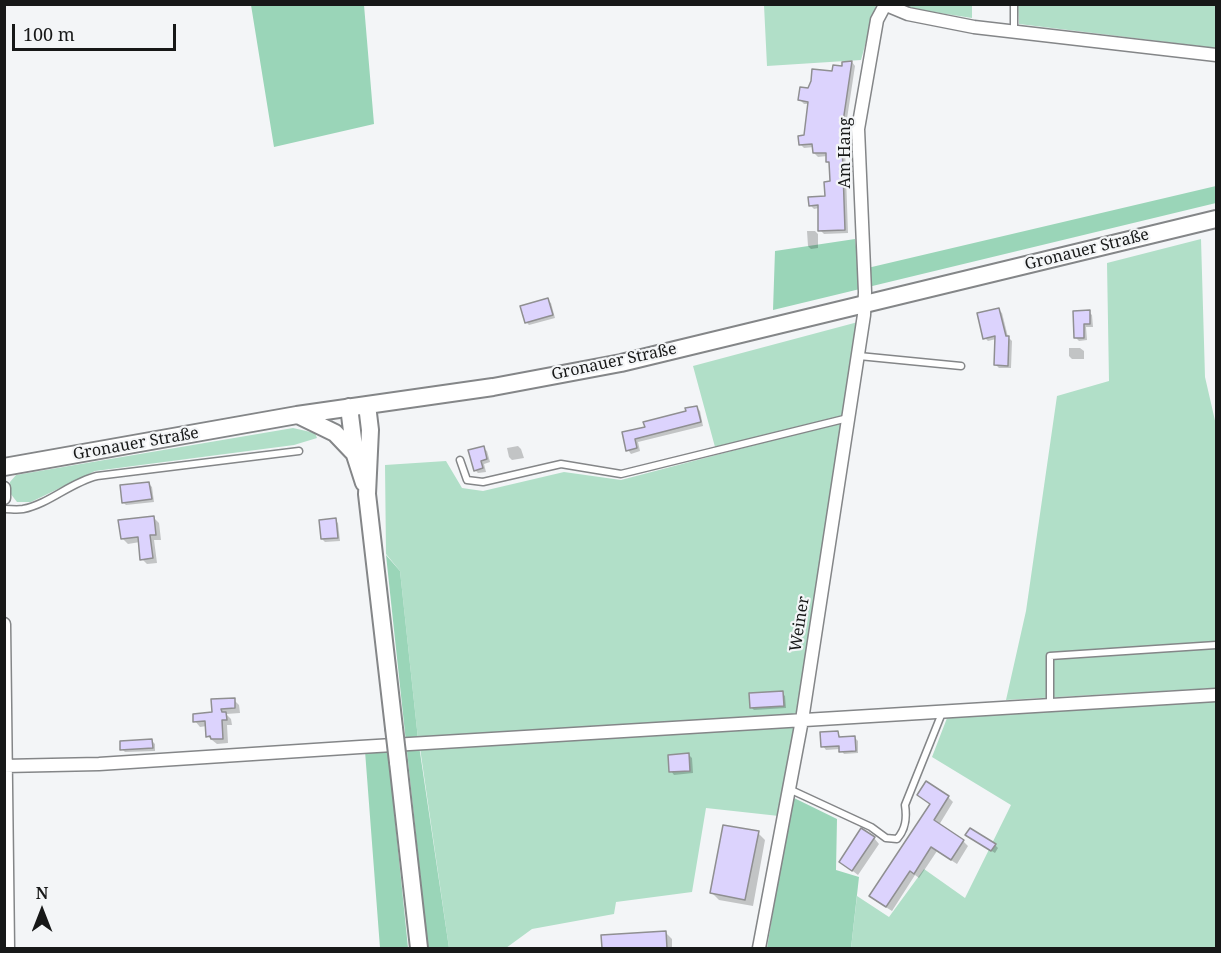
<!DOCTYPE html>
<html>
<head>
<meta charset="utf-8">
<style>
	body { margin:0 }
	#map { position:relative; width:1221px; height:953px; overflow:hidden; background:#f3f5f7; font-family:"Noto Serif",serif }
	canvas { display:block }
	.frame { position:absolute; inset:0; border:6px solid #171818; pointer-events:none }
	.north { position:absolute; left:12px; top:881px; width:60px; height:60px; -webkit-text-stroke:4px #f3f5f7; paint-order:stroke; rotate:0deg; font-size:16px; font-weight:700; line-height:24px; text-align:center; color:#171818 }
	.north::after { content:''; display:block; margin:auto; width:21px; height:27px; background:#171818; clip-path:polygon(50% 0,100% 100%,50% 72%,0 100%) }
	.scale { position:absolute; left:12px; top:24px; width:164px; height:27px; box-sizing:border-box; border:3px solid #171818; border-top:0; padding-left:8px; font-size:18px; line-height:21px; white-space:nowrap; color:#171818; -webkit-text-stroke:4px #f3f5f7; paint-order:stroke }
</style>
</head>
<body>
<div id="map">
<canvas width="1221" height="953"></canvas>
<div class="frame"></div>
<div class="north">N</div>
<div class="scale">100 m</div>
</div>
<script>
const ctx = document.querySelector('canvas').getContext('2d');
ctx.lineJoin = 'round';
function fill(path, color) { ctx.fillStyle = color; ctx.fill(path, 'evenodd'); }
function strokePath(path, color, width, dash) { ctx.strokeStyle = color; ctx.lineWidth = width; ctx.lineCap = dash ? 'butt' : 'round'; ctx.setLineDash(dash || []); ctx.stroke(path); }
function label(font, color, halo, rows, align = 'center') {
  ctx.font = font + ' "Noto Serif",serif'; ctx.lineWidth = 4.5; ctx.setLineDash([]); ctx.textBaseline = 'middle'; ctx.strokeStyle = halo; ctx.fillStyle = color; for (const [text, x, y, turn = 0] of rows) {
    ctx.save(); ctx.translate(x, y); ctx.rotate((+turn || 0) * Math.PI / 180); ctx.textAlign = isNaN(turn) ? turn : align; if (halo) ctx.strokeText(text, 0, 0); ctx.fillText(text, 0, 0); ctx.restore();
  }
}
fill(new Path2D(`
	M 764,5 L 876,5 L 861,60 L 767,66 Z
	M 901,5 L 972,5 L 972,18 L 920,10 Z
	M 1018,5 L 1216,5 L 1216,48 L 1019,24 Z
	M 1201,239 L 1205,377 L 1216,425 L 1216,688 L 1006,700 L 1026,611 L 1057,396 L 1109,381 L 1107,263 Z
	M 858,322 L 844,415 L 715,447 L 693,366 Z
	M 842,422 L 800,716 L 418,739 L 400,571 L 386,554 L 385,465 L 446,461 L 462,488 L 483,491 L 564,472 L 621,480 Z
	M 293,428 L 315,433 L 317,438 L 294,445 L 95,471 L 31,502 L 17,502 L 10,493 L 10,482 L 16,475 Z
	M 1216,700 L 1216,948 L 851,948 L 857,896 L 889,917 L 924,869 L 965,898 L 1011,805 L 932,757 L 947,718 Z
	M 795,726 L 779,816 L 706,808 L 692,892 L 616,902 L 614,914 L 532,929 L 506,948 L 449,948 L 420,748 Z`), '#b1dfc8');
fill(new Path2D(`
	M 251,5 L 364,5 L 374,124 L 274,147 Z
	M 1216,186 L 1216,203 L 773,310 L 775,251 L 855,239 L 859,270 Z
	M 386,555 L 400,571 L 418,739 L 449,948 L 428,948 Z
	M 365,751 L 388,751 L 408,948 L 380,948 Z
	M 792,797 L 837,819 L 836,870 L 859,877 L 851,948 L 767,948 Z`), '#9ad5b8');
fill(new Path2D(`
	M 852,62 L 855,66 L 843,145 L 845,147 L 848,233 L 824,234 L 820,230 L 819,208 L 814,209 L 810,205 L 826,197 L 832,183 L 831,165 L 827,162 L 827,156 L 818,157 L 814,153 L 814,147 L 804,148 L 800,144 L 806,137 L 809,104 L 804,104 L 800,100 L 809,90 Z
	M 807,231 L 815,231 L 818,234 L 818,248 L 811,249 L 808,246 Z
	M 548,300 L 551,303 L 555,318 L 529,325 L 526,322 Z
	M 999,310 L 1002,313 L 1008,337 L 1012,341 L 1011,368 L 999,368 L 996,365 L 996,339 L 988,341 L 985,338 Z
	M 1089,312 L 1092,315 L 1093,327 L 1086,327 L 1087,340 L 1079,341 L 1075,337 Z
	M 1069,348 L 1080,348 L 1084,351 L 1084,359 L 1072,359 L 1069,356 Z
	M 696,407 L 700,411 L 703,426 L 638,442 L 640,451 L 631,454 L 628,450 L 624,434 L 646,428 L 687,412 Z
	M 518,446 L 521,449 L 524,458 L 512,460 L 509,457 L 507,448 Z
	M 483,448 L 487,451 L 490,462 L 484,464 L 486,472 L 478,473 L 475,470 Z
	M 149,484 L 152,487 L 154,502 L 126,505 L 123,502 Z
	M 153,517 L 159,523 L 161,540 L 154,540 L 157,563 L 147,564 L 142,559 L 140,542 L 128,544 L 122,538 Z
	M 335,520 L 338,523 L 340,541 L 325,542 L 322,539 Z
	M 782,693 L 785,696 L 786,708 L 754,710 L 751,707 Z
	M 234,700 L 239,705 L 240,713 L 226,714 L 231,719 L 232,725 L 227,725 L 228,743 L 217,744 L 207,736 L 207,726 L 200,727 L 195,721 L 213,713 Z
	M 838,733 L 841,738 L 854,737 L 858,741 L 858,753 L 844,754 L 840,749 L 826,750 L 823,746 Z
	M 152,741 L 155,744 L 155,751 L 125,752 L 122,749 Z
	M 689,755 L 692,758 L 693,773 L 674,775 L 671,771 Z
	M 926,783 L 949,798 L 953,802 L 939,825 L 963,841 L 968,846 L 957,864 L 937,851 L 919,878 L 915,875 L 892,911 L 876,901 L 871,896 L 931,805 L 919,795 Z
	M 758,833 L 765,840 L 753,906 L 719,900 L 711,892 Z
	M 874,838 L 879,844 L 858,875 L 841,862 Z
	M 971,838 L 995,845 L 998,848 L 995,853 Z
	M 665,932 L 672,939 L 672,948 L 604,948 L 603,936 Z`), '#0003');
const building = new Path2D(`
	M 852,61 L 840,142 L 842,141 L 845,230 L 818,231 L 818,205 L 809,206 L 808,197 L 825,196 L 824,182 L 830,181 L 829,162 L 826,162 L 826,153 L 813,153 L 812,144 L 799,145 L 798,136 L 804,135 L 808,102 L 798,100 L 800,87 L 808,88 L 811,81 L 812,69 L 832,71 L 833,65 L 842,66 L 842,62 Z
	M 548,298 L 553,315 L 525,323 L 520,306 Z
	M 999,308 L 1006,336 L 1009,336 L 1008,366 L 994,365 L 995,336 L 983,339 L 977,313 Z
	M 1090,310 L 1090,324 L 1084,324 L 1084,338 L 1074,338 L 1073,311 Z
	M 697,406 L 701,422 L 635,439 L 637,448 L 626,451 L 622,432 L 645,427 L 643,422 L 686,411 L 685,408 Z
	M 484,446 L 487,459 L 481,461 L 483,468 L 474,471 L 468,450 Z
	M 149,482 L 152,499 L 122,503 L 120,485 Z
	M 154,516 L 156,535 L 150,535 L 153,558 L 140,560 L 138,537 L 121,539 L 118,520 Z
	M 336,518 L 338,538 L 321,539 L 319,520 Z
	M 783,691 L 784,706 L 750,708 L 749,693 Z
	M 235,698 L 235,708 L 221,709 L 222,712 L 226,712 L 227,720 L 222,720 L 223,739 L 211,739 L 210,736 L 206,737 L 205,721 L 193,722 L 193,714 L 212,712 L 211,699 Z
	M 838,731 L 839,737 L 855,736 L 856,751 L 839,752 L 839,746 L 821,747 L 820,732 Z
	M 152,739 L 153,748 L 120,750 L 120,741 Z
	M 689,753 L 690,771 L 669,772 L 668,755 Z
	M 926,781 L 949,796 L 934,820 L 964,840 L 951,860 L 931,847 L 914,874 L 910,871 L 886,907 L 869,896 L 930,804 L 917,795 Z
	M 723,825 L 759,831 L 745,900 L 710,893 Z
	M 861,828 L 875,837 L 852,871 L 839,862 Z
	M 970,828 L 996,844 L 991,851 L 965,835 Z
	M 666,931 L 667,948 L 602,948 L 601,935 Z`);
fill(building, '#dcd3fd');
strokePath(building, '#8f8f91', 1.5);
const service = new Path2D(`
	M 1014,4 L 1014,31
	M 859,356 L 961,366
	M 460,460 L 467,480 L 483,482 L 561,464 L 621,474 L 848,418
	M 4,509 C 11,509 17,510 23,509 C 49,504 71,482 97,476 L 299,451
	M 1050,705 L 1050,656 L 1216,645
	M 789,789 L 871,827 L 886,838 L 897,839 C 906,829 907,818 905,805 L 942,713`);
const minor = new Path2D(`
	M 884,4 L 908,14 L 974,27 L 1216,55
	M 4,488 L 4,498
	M 4,624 L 8,948
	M 4,766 L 99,764 L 360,747 L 1216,695
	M 759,948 L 802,720 L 864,315 L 865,292 L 858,129 L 877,20 L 885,5`);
const secondary = new Path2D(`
	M 367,405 L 370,430 L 367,494 L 394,728
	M 349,407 L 355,455 L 364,483
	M 298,415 L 335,433 L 355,454
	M 4,467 L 297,415 L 493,387 L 621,363 L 1216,219
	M 398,762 L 419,948`);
strokePath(service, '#848688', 9);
strokePath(minor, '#848688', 15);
strokePath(secondary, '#848688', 20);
strokePath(service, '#fff', 6);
strokePath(minor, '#fff', 12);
strokePath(secondary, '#fff', 16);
const secondaryBridge = new Path2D(`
	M 394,728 L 398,762`);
strokePath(secondaryBridge, '#848688', 20, []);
strokePath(secondaryBridge, '#fff', 16);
label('16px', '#171818', '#f3f5f7', [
	["Am Hang",845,153,-90],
	["Gronauer Straße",1087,250,-14],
	["Gronauer Straße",614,362,-12],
	["Gronauer Straße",136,444,-10],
	["Weiner",800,624,-81]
]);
</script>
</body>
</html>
